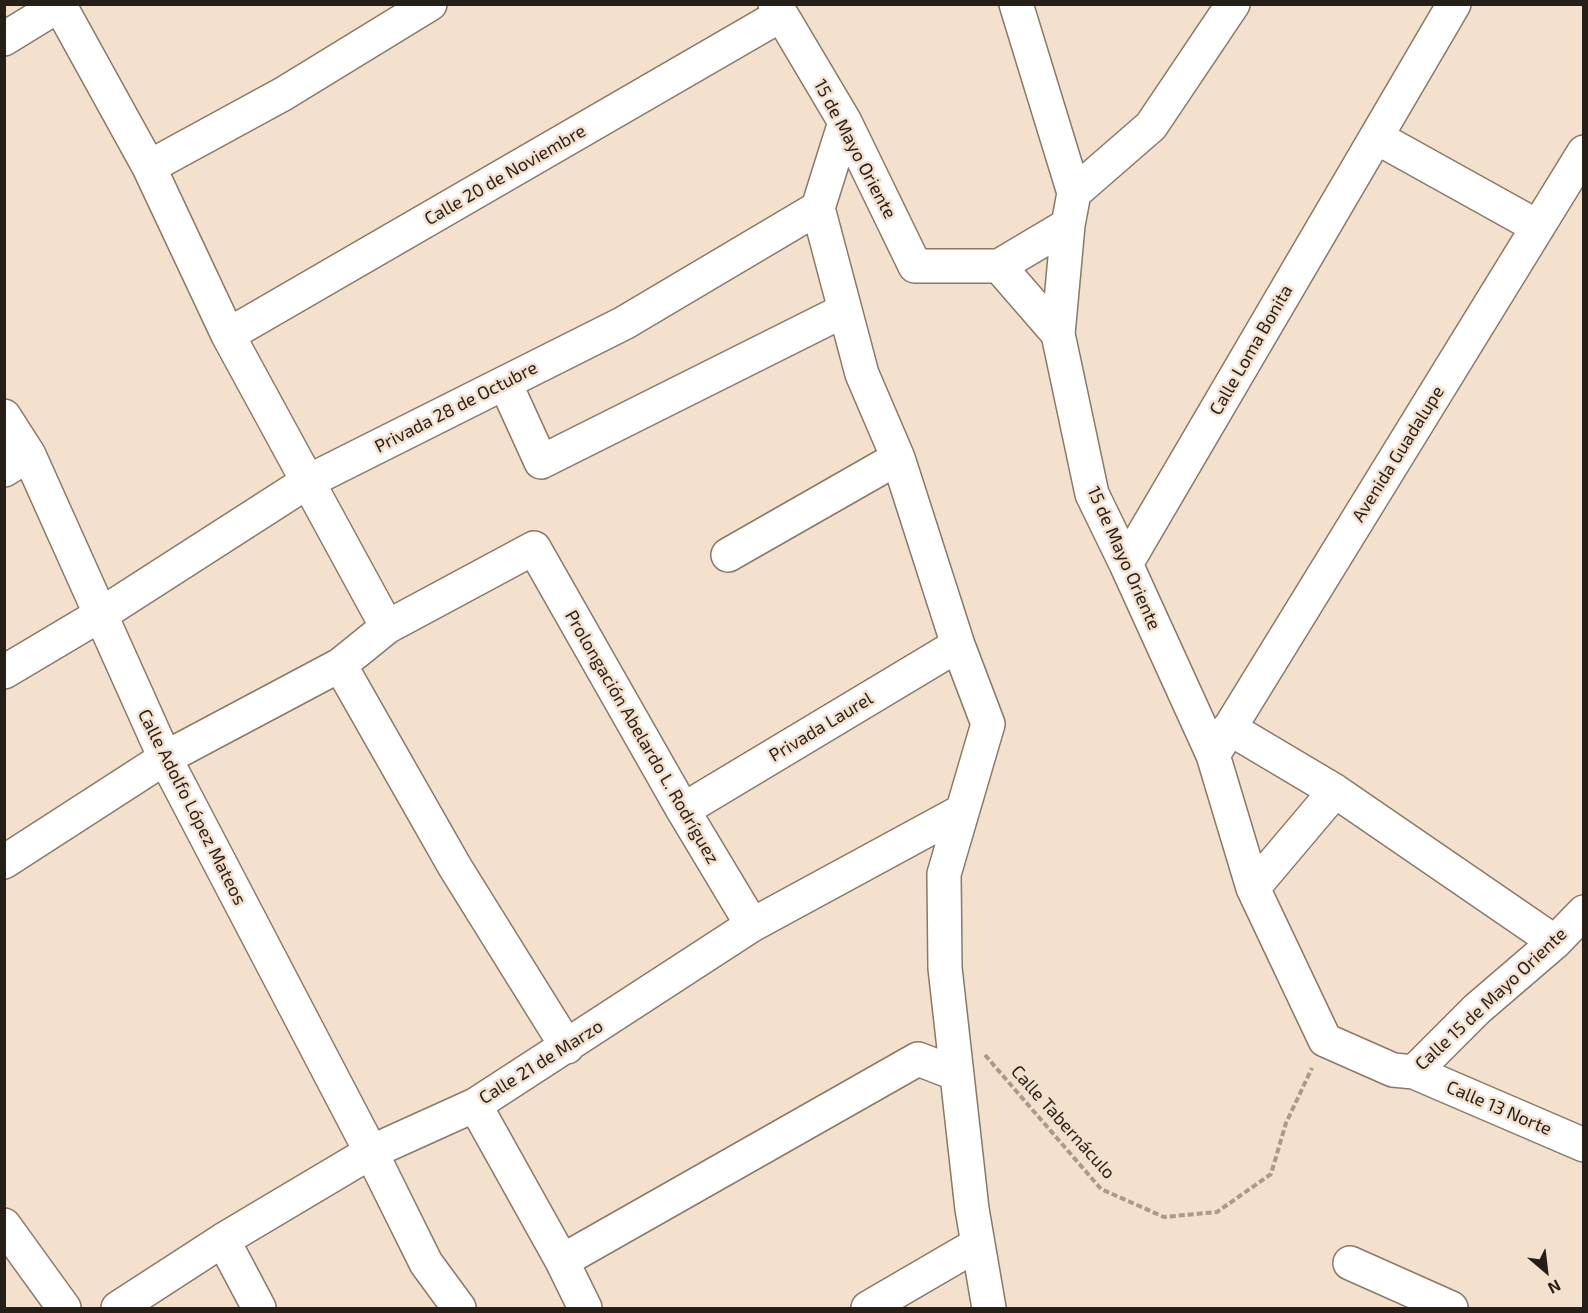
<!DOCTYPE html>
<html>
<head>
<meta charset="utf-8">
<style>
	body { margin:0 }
	#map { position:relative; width:1588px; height:1313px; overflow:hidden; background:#f3e0cd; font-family:"Exo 2",sans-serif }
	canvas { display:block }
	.frame { position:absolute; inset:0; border:6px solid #261f18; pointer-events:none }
	.north { position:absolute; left:1516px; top:1241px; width:60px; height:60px; -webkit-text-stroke:4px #f3e0cd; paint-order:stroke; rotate:152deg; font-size:16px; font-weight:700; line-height:24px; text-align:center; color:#261f18 }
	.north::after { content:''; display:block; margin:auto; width:21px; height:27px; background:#261f18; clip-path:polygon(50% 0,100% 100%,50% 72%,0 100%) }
</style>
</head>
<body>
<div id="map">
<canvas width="1588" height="1313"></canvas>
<div class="frame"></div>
<div class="north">N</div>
</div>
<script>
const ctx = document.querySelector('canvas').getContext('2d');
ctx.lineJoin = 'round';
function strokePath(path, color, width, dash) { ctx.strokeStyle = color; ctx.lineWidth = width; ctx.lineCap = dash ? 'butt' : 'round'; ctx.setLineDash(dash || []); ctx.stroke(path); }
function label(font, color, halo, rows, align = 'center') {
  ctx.font = font + ' "Exo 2",sans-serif'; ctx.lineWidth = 5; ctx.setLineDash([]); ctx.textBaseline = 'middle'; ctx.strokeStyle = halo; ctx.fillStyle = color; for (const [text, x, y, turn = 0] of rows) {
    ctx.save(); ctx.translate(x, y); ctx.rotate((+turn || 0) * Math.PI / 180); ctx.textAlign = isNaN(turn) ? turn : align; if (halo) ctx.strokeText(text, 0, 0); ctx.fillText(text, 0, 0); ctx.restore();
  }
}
const minor = new Path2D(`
	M 59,4 L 149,167 L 228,335 L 387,627
	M 775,4 L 845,122 L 915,266 L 999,266 L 1058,334 L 1092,494 L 1126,564 L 1213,755 L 1253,888 L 1325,1040 L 1393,1070 L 1414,1072 L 1477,1009 L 1555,942 L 1584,912
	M 4,39 L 61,4
	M 845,122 L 818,208 L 862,374 L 898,458 L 958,645 L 988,724 L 944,874 L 945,968 L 972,1209 L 989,1308
	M 1376,137 L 1538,227
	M 149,167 L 283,94 L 430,4
	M 1074,193 L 1151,126 L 1233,4
	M 999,266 L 1068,225 L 1074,193 L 1016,4
	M 1058,334 L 1068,225
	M 228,335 L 781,15
	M 505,383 L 541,462 L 845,310
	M 4,416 L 29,455 L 165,758 L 371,1152 L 426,1263 L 459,1308
	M 4,470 L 29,455
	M 728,555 L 898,458
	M 1126,564 L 1454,4
	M 340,665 L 455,867 L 567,1047
	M 4,672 L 100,615 L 307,482 L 624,323 L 818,208
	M 1229,728 L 1335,791 L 1555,942
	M 1213,755 L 1584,152
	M 683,810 L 958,645
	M 4,862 L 165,758 L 340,665 L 387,627 L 534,548 L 683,810 L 752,925
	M 1253,888 L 1335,791
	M 1414,1072 L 1584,1145
	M 475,1105 L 562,1261 L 585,1308
	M 4,1225 L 64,1308
	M 223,1240 L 259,1308
	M 562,1261 L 918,1059 L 957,1074
	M 1350,1263 L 1451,1308
	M 118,1308 L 223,1240 L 371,1152 L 475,1105 L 752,925 L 962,811
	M 868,1308 L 978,1244`);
strokePath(minor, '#897967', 36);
strokePath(new Path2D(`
	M 985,1055 L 1101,1189 L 1164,1217 L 1217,1212 L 1271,1174 L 1286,1123 L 1312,1068`), '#a99b8c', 4, [6, 3]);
strokePath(minor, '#fff', 33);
label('18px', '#261f18', '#f3e0cd', [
	["15 de Mayo Oriente",855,149,62],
	["Calle 20 de Noviembre",505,175,-30],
	["Calle Loma Bonita",1251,350,-60],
	["Privada 28 de Octubre",456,407,-27],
	["Avenida Guadalupe",1398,454,-58],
	["15 de Mayo Oriente",1124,558,66],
	["Privada Laurel",821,727,-31],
	["Prolongación Abelardo L. Rodríguez",642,737,60],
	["Calle Adolfo López Mateos",192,807,63],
	["Calle 15 de Mayo Oriente",1491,999,-43],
	["Calle 21 de Marzo",541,1062,-32],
	["Calle 13 Norte",1499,1108,23],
	["Calle Tabernáculo",1063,1122,48]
]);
</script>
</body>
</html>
